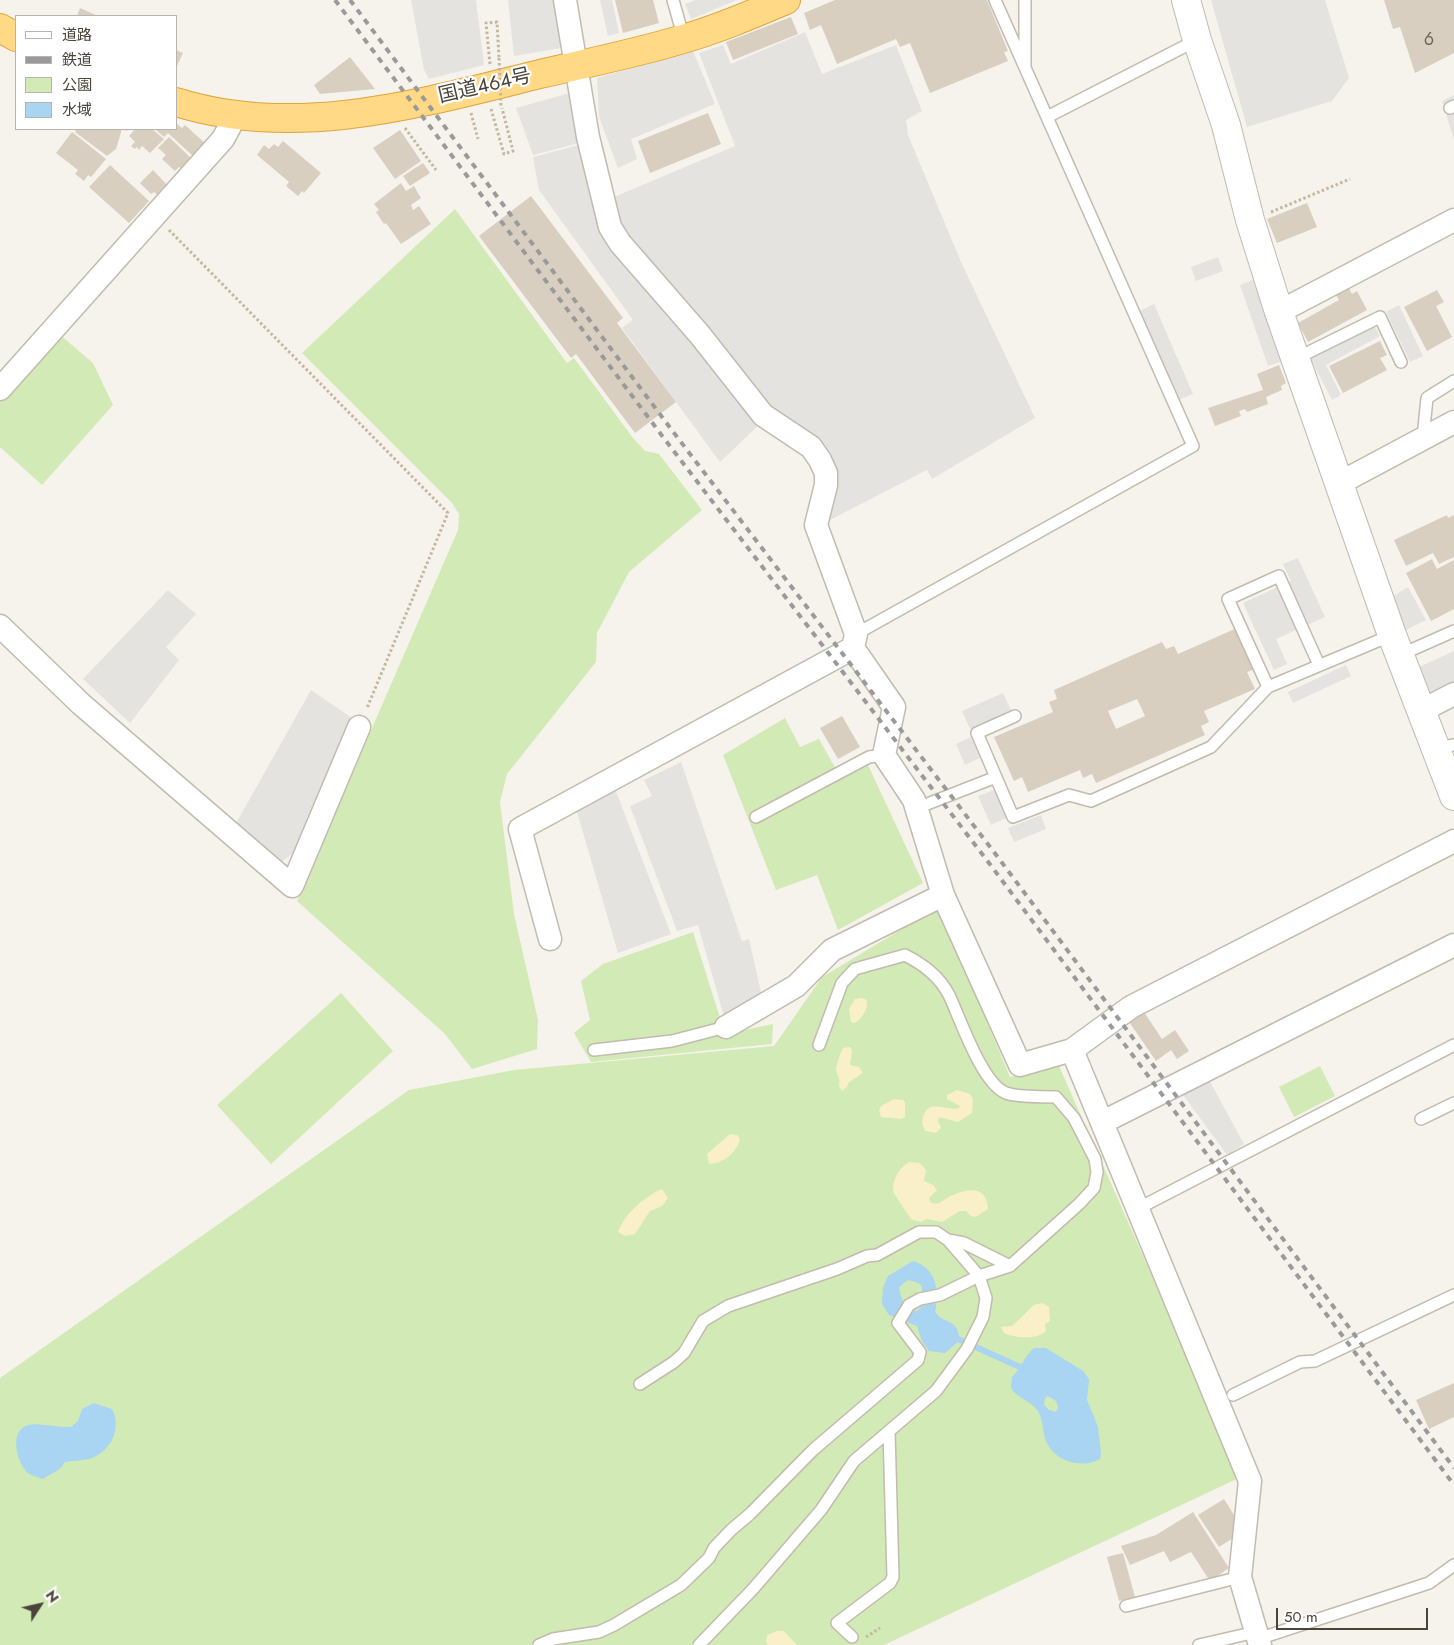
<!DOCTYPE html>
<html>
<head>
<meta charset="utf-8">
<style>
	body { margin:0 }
	#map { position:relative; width:1454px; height:1645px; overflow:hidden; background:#f6f3ec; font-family:Jost,"Noto Sans JP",sans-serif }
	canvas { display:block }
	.legend { position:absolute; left:15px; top:15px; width:162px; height:115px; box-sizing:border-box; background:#fff; border:1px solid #b7b4b0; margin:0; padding:6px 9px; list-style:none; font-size:15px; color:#4b4439 }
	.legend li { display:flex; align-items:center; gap:10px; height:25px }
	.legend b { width:25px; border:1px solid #b7b4b0 }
	.north { position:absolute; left:15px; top:1580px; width:50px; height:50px; -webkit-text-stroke:4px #fff; paint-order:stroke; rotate:55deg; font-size:14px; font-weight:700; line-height:20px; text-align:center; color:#4b4439 }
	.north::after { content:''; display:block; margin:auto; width:18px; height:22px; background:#4b4439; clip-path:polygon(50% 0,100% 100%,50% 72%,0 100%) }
	.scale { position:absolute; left:1276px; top:1608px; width:152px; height:22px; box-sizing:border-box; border:2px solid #4b4439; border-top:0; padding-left:6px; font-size:15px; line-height:18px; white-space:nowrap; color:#4b4439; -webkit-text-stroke:4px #fff; paint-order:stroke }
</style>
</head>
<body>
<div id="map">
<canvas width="1454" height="1645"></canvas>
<ul class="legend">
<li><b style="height:6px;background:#fff"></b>道路</li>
<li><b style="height:6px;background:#9a9a9a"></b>鉄道</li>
<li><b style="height:14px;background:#d2eab5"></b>公園</li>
<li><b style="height:14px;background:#a9d4f2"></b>水域</li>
</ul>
<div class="north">N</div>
<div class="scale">50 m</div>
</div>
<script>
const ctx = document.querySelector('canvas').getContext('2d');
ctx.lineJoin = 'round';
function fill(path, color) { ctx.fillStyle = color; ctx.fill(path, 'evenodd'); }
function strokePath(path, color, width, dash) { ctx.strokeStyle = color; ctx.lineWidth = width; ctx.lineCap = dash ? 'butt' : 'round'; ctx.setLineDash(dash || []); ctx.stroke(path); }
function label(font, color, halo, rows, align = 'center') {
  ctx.font = font + ' Jost,"Noto Sans JP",sans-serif'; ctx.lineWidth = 4.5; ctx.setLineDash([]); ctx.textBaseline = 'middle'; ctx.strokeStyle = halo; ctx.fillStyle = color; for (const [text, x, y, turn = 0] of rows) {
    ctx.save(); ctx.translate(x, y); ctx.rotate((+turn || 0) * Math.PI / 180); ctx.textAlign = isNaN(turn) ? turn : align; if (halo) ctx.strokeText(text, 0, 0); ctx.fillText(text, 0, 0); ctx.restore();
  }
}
fill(new Path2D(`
	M 455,209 L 567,363 L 574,358 L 633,438 L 645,451 L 659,454 L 702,510 L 629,572 L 597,633 L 596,662 L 507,774 L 500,802 L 514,914 L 538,1020 L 537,1049 L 472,1069 L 445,1034 L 297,901 L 458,530 L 459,514 L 452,503 L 302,353 Z
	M 59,334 L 93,363 L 113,405 L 42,485 L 0,447 L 0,401 Z
	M 785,718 L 800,747 L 819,739 L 841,778 L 868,765 L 923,883 L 838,930 L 817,875 L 776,890 L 723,755 Z
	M 939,907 L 1010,1077 L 1059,1066 L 1241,1477 L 884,1645 L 0,1645 L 0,1378 L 409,1090 L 514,1070 L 774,1046 L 822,977 Z
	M 693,932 L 725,1034 L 773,1024 L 772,1044 L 591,1062 L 574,1033 L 590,1020 L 581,981 L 603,964 Z
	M 341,993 L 393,1051 L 271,1164 L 217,1105 Z
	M 1320,1066 L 1335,1096 L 1294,1117 L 1279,1087 Z`), '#d2eab5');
fill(new Path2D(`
	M 862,998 L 867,1000 C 868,1010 863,1017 855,1023 L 851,1022 L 849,1009 L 855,999 Z
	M 850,1047 L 852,1051 L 850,1065 L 859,1067 L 863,1073 L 849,1082 L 847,1087 L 842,1091 L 839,1086 C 841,1078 837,1076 836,1069 C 836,1067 841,1051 843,1048 Z
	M 957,1090 L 970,1094 L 973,1099 L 972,1113 L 958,1122 L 939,1117 L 938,1121 L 941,1128 L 936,1133 L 925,1131 L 922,1123 C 925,1095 944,1112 959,1108 L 960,1106 L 947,1099 L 947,1095 Z
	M 894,1099 L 903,1100 L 905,1103 L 905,1117 L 901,1119 L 881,1117 L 879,1111 L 881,1106 Z
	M 730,1134 L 737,1135 L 740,1139 C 737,1153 722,1164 709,1164 L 707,1154 Z
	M 909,1162 L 920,1163 L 926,1170 L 924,1181 L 933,1185 L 937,1190 L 929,1198 L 931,1203 C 941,1206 944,1198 953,1195 C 970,1188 987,1186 988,1209 L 976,1217 L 971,1216 L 966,1211 L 960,1211 L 942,1222 L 927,1219 L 921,1222 L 911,1219 L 893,1192 C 892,1180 899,1168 909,1162 Z
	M 662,1189 L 668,1198 L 662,1206 L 650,1211 L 635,1234 L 625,1236 L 618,1232 C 625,1213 644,1197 662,1189 Z
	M 1043,1303 L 1049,1307 L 1050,1321 L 1045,1324 L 1046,1331 C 1038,1340 1014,1338 1004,1333 L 1001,1327 L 1012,1326 L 1034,1305 Z
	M 777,1631 L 784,1631 L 797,1645 L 768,1645 L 766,1642 L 767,1635 Z`), '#f9efc9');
fill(new Path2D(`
	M 411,0 L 476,0 L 484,65 L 429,79 L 424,70 Z
	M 508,0 L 559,0 L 567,47 L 514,56 Z
	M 600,0 L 612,0 L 619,33 L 608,36 Z
	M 696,0 L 737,0 L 691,19 L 685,4 Z
	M 1211,0 L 1325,0 L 1349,78 L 1332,101 L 1247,127 Z
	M 805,32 L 822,74 L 896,45 L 922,111 L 906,120 L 908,135 L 961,262 L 1035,418 L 932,479 L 927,470 L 828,521 L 837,489 L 837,474 L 768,408 L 630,240 L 618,222 L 614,197 L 735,146 L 699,53 L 723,45 L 731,64 Z
	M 693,51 L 715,104 L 631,139 L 637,159 L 618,168 L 599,117 L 597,78 Z
	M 570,93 L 579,143 L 533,155 L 516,108 Z
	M 1454,95 L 1454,140 L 1442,101 Z
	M 579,145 L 601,221 L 760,424 L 720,462 L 622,328 L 633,320 L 539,190 L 533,157 Z
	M 1218,257 L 1223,271 L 1196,281 L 1191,267 Z
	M 1255,279 L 1283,361 L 1268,366 L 1240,285 Z
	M 1154,304 L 1193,394 L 1179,400 L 1140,311 Z
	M 1399,305 L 1423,356 L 1410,362 L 1386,312 Z
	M 1374,325 L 1380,336 L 1326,365 L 1341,395 L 1332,400 L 1310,358 Z
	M 1298,558 L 1325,617 L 1276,639 L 1287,664 L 1274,670 L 1243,603 L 1291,581 L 1283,564 Z
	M 1408,587 L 1426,620 L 1402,632 L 1390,598 Z
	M 168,590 L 196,614 L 166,647 L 179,660 L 130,723 L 83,679 Z
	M 1454,651 L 1454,687 L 1431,698 L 1419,667 Z
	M 1346,665 L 1351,676 L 1293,703 L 1288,692 Z
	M 311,690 L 352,718 L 295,852 L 281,862 L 235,825 Z
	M 1003,693 L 1011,710 L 970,729 L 962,711 Z
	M 971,737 L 980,758 L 965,765 L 956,744 Z
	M 681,762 L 742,941 L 749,939 L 763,1001 L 725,1020 L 698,925 L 677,931 L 630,806 L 652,796 L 644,780 Z
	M 615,789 L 671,934 L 618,953 L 575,805 Z
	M 994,790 L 1006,818 L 991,825 L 978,796 Z
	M 1041,815 L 1046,829 L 1014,842 L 1008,828 Z
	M 1209,1080 L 1244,1144 L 1227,1155 L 1181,1092 Z`), '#e5e3e0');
fill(new Path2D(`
	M 913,1261 C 936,1268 940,1290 935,1312 C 945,1326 959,1317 959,1341 L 945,1353 L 929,1351 L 922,1341 L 917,1326 L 889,1315 L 882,1304 L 883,1288 L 888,1276 ZM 908,1280 L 919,1283 L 922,1287 L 923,1305 L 917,1311 C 904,1307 901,1300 899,1287 Z
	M 1034,1348 L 1046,1348 L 1083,1371 L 1089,1379 L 1087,1400 L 1098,1427 L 1101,1453 L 1100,1459 C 1083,1469 1057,1462 1048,1445 C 1042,1435 1044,1421 1038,1411 C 1031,1401 1017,1398 1011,1388 L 1012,1377 C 1022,1368 1024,1356 1034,1348 ZM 1048,1396 L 1056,1401 L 1058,1407 L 1056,1412 L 1049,1410 L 1044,1405 L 1045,1398 Z
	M 94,1403 L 112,1409 C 122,1427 111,1451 92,1458 C 83,1461 74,1460 65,1462 L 61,1468 L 43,1479 C 38,1477 32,1476 28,1473 C 17,1463 8,1431 28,1425 C 38,1422 59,1428 71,1427 L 78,1421 L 82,1409 Z`), '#a9d4f2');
strokePath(new Path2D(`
	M 956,1338 L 1022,1368`), '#a9d4f2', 6);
fill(new Path2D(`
	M 615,0 L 653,0 L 659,23 L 623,33 Z
	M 835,0 L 987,0 L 1008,51 L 1004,52 L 1008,61 L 930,93 L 910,43 L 900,47 L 896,39 L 837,64 L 821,25 L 810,30 L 804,13 Z
	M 1384,0 L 1454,0 L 1454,53 L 1415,73 L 1400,27 L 1393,29 Z
	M 80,8 L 98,16 L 77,16 Z
	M 791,17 L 798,34 L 733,60 L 726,42 Z
	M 176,50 L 183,53 L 176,68 Z
	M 350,57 L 375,89 L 320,94 L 314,85 Z
	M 708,113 L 721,144 L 650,173 L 638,141 Z
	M 176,123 L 182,128 L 185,125 L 206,144 L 194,157 L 168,133 L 164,137 L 155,129 L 176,129 Z
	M 76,129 L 128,129 L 127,131 L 122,129 L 116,149 L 107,156 L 75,132 Z
	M 135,129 L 152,129 L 164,139 L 150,153 L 142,146 L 139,150 L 137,147 L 135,149 L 131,146 L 135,142 L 129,136 Z
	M 400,130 L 421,161 L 395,179 L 373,148 Z
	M 72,132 L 106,159 L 91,177 L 88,175 L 84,181 L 75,174 L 78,170 L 56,153 Z
	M 169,137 L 193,160 L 183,171 L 179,167 L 175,171 L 162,159 L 166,155 L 158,148 Z
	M 283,141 L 321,173 L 304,193 L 302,191 L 298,196 L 286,186 L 289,182 L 257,155 L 264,145 L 269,149 L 274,144 L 278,147 Z
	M 423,163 L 430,173 L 410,186 L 403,176 Z
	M 110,165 L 149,201 L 129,223 L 89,187 Z
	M 153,170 L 169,187 L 159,196 L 154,192 L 151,194 L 140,183 Z
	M 401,183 L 406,191 L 414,186 L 421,198 L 411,205 L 413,210 L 419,206 L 431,224 L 401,244 L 386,223 L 384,224 L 376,212 L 379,210 L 374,204 Z
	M 531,196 L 623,318 L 617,323 L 676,402 L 635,433 L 576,354 L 571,358 L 479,236 Z
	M 1307,203 L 1317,227 L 1277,243 L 1267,219 Z
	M 1348,286 L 1352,294 L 1357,291 L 1367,310 L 1308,342 L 1298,323 L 1339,300 L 1335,293 Z
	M 1437,290 L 1444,302 L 1436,306 L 1452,337 L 1427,351 L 1404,307 Z
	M 1380,341 L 1387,355 L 1380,358 L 1387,370 L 1343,393 L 1329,366 Z
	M 1279,365 L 1286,383 L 1281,386 L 1282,390 L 1266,397 L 1268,404 L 1247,412 L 1245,409 L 1239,411 L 1241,416 L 1215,426 L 1208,408 L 1263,390 L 1257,374 Z
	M 1447,515 L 1448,518 L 1454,515 L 1454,557 L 1439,564 L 1433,553 L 1406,566 L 1394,540 Z
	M 1432,559 L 1437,569 L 1454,560 L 1454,609 L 1431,621 L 1406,573 Z
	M 1237,628 L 1255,669 L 1247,672 L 1255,689 L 1204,711 L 1209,722 L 1201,726 L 1205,735 L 1096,783 L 1092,774 L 1083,778 L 1080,770 L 1028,792 L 1022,777 L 1014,781 L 994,737 L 1053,712 L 1049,702 L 1057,699 L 1054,690 L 1162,642 L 1166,649 L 1174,646 L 1178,654 ZM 1137,699 L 1145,716 L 1116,729 L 1108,711 Z
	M 842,716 L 860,747 L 838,759 L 820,728 Z
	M 1140,1006 L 1162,1039 L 1175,1030 L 1189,1051 L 1177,1059 L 1171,1050 L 1156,1061 L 1125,1016 Z
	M 1454,1383 L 1454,1417 L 1429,1429 L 1416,1400 Z
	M 1224,1499 L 1244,1531 L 1219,1547 L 1198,1515 Z
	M 1193,1512 L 1229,1568 L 1210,1581 L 1191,1552 L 1170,1562 L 1164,1551 L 1130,1565 L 1121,1546 L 1156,1535 Z
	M 1123,1553 L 1135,1597 L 1119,1601 L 1107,1557 Z`), '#d8cfc1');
const service = new Path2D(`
	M 673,0 L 684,39
	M 1025,66 L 1025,0
	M 1450,108 L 1454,106
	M 1049,116 L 1197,40
	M 1295,359 L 1380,317 L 1401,362
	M 1423,438 L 1427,398 L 1454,381
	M 856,634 L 1193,446 L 995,0
	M 1400,655 L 1454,631
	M 1268,687 L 1228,599 L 1279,576 L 1319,665
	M 1015,716 L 977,733 L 1013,817 L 1069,795 L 1091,801 L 1211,747 L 1268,687 L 1392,635
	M 1435,748 L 1454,745
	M 917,808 L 996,777
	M 756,817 L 869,757 L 884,755
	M 594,1050 L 672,1041 L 726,1027
	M 1421,1119 L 1454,1103
	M 1139,1208 L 1454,1045
	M 948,1240 L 964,1243 L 1010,1266
	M 640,1384 L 674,1362 L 684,1353 L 703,1321 L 728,1306 L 837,1269 L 867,1256 L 877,1255 L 919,1232 L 936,1232 L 948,1240 L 979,1276 L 986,1298 L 983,1317 L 967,1349 L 936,1391 L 854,1461 L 821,1510 L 753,1589 L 699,1645
	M 1233,1395 L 1300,1362 L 1315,1361 L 1454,1295
	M 1126,1606 L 1240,1577
	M 852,1637 L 837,1623 L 890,1583 L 893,1577 L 889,1431
	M 1258,1639 L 1429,1583 L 1454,1565
	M 539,1645 L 553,1639 L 599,1632 L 614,1625 L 681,1585 L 709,1558 L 714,1548 L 731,1530 L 750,1514 L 813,1450 L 918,1360 L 920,1352 L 898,1323 L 909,1305 L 920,1299 L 940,1295 L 979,1276 L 1010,1266 L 1079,1204 L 1094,1188 L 1097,1172 L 1095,1159 L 1074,1118 L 1056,1097 C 1040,1096 1021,1098 1006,1093 C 982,1084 960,1018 949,995 C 939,976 924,965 905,955 L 855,969 L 842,983 L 819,1045
	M 1199,1645 L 1256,1632`);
const minor = new Path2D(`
	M 565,0 L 588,137 L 610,227 L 620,243 L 700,335 L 763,415 L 811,447 L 820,460 L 826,473 L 826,485 L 816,525 L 856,634 L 853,648 L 894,707 L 884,755 L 914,800 L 943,895 L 1020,1065 L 1072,1050 L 1250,1481 L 1240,1577 L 1260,1645
	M 1279,312 L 1454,220
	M 0,389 L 223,139 L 236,115
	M 1338,484 L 1454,422
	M 0,626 L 81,704 L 292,886 L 359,727
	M 1421,711 L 1454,694
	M 550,939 L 520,829 L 853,648
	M 726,1027 L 796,986 L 832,950 L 943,895
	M 1072,1050 L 1131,1007 L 1454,841
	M 1103,1122 L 1454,945`);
const tertiary = new Path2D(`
	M 1186,0 L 1197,40 L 1226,125 L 1250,220 L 1279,312 L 1392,635 L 1454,796`);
const trunk = new Path2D(`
	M 0,28 L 16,37
	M 176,102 C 297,140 422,103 540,74 C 588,63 637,53 683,39 C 718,29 753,14 786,0`);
strokePath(service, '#c2bbae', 14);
strokePath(minor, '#c2bbae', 25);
strokePath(tertiary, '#c2bbae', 30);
strokePath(trunk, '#e0a43c', 30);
strokePath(new Path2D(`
	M 490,64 L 486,23 L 497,22 L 499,58
	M 491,109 L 504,154 L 513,151 L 502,108
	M 471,113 L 478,139
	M 405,128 L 436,170
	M 1271,212 L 1350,179
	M 169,230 L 448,513 L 367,708
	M 866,1637 L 880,1628`), '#c4b79f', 3, [2.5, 2.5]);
strokePath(service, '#fff', 11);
strokePath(minor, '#fff', 22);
strokePath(tertiary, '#fff', 28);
strokePath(trunk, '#ffd985', 28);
strokePath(new Path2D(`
	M 335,0 L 663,437 L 989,863 L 1454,1485
	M 350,0 L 671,429 L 997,856 L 1454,1468`), '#9a9a9a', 4, [6, 6]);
strokePath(new Path2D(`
	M 499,58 L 501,107`), '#c4b79f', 3, [2.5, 2.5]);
label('18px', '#6e675b', null, [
	["6",1429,41]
]);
label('20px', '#4b4439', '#fff', [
	["国道464号",485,87,-13]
]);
</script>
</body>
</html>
